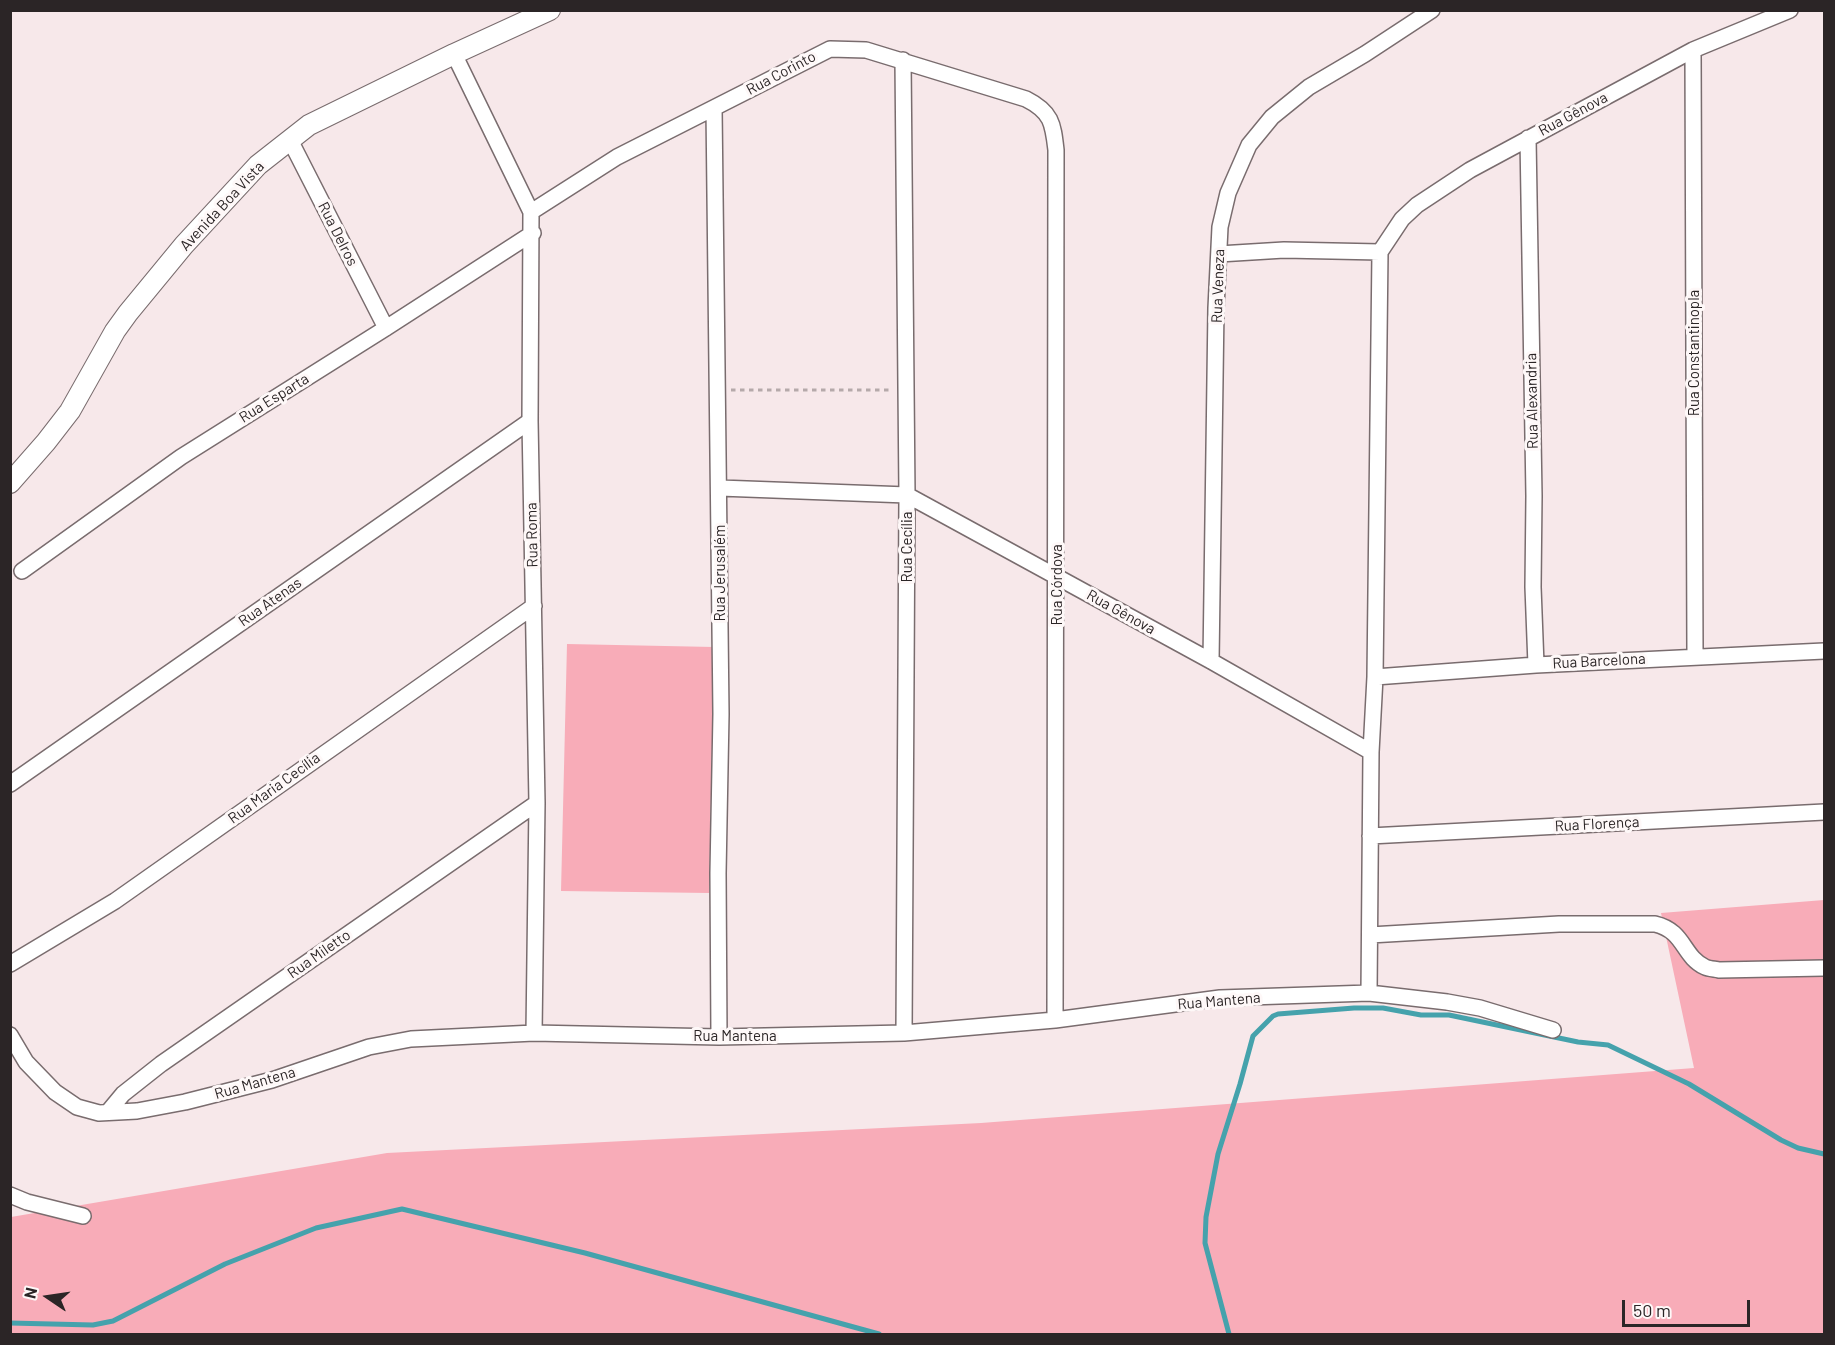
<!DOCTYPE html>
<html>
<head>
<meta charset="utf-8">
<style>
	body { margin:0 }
	#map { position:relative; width:1835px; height:1345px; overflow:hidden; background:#f7e8ea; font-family:Barlow,sans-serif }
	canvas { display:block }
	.frame { position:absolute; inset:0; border:12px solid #2b2526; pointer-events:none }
	.north { position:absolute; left:18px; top:1267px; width:60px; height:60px; -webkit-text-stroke:4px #fef8f8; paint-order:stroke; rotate:283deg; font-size:16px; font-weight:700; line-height:24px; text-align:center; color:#2b2526 }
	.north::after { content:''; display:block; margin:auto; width:21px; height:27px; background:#2b2526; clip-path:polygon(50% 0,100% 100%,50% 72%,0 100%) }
	.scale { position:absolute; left:1622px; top:1300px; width:128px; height:27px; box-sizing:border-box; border:3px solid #2b2526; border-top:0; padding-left:8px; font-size:18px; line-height:21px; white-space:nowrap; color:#2b2526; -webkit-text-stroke:4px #fef8f8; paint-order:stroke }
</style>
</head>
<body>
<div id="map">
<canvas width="1835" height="1345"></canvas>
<div class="frame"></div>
<div class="north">N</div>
<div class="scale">50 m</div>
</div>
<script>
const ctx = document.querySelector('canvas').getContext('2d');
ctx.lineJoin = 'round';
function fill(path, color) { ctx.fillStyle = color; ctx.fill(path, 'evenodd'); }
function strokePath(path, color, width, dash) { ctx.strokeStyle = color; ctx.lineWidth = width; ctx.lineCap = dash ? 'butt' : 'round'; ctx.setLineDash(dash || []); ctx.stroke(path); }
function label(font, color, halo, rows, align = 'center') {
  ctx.font = font + ' Barlow,sans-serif'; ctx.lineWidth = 6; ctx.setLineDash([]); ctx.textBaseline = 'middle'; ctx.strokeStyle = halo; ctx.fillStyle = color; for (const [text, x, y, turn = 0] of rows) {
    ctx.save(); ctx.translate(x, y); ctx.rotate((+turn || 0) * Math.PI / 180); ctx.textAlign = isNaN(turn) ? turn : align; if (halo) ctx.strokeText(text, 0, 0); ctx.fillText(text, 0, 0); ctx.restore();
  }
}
fill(new Path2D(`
	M 567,644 L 714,647 L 709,893 L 561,891 Z
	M 1824,900 L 1824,1334 L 11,1334 L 11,1217 L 387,1153 L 981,1123 L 1694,1068 L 1661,913 Z`), '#f8acb8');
strokePath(new Path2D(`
	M 10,1323 L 93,1325 L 113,1321 L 225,1264 L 316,1228 L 402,1209 L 585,1253 L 879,1334
	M 1229,1334 L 1205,1243 L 1206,1217 L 1218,1154 L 1240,1084 L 1253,1036 L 1273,1016 L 1278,1014 L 1354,1008 L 1383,1008 L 1421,1015 L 1449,1015 L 1578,1042 L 1608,1045 L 1689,1084 L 1781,1140 L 1798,1148 L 1824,1154`), '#45a2ac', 5);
const minor = new Path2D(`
	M 1693,50 L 1695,656
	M 454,54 L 531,212 L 530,421 L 537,803 L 534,1033
	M 903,60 L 907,495 L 904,1033
	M 714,108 L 721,714 L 718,873 L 719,1037
	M 1528,138 L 1534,496 L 1533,587 L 1536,665
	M 290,140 L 386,328
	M 531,212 L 617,157 L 830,49 L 866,50 L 1026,99 C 1052,112 1053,124 1056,150 L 1055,1020
	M 1219,254 L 1284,250 L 1380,252
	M 720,488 L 907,495 L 1211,661 L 1371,752
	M 22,571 L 181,457 L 386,328 L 533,233
	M 1211,661 L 1216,308 L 1220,227 L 1228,193 L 1249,145 L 1272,117 L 1309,87 L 1365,54 L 1432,10
	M 1375,677 L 1536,665 L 1824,651
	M 10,784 L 530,421
	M 1370,836 L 1824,812
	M 1370,935 L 1559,924 L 1655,924 C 1685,931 1682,956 1705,967 C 1709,969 1715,969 1719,970 L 1824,968
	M 10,964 L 115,901 L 534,606
	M 1369,993 L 1371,752 L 1375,677 L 1380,252 L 1402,219 L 1417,205 L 1470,170 L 1693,50 L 1790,10
	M 10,1035 L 26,1062 L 55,1092 L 77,1107 L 99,1113 L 137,1111 L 185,1102 L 272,1080 L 369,1047 L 411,1039 L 534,1033 L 719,1037 L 904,1033 L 1055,1020 L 1220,998 L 1369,993 L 1447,1002 L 1480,1008 L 1553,1030
	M 108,1112 L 123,1094 L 161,1064 L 537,803
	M 10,1195 L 27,1202 L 83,1216`);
const tertiary = new Path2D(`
	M 10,483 L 46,442 L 70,411 L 115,331 L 128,313 L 184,245 L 258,165 L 309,125 L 454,54 L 550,10`);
strokePath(minor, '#796c6e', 18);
strokePath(tertiary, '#796c6e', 22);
strokePath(new Path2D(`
	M 731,390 L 892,390`), '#b5a9aa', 3, [4.5, 4.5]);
strokePath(minor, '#fff', 15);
strokePath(tertiary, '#fff', 20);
label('15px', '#2b2526', '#fef8f8', [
	["Rua Corinto",781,73,-28],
	["Rua Gênova",1573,114,-28],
	["Avenida Boa Vista",222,206,-47],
	["Rua Delros",338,234,63],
	["Rua Veneza",1218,286,-88],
	["Rua Constantinopla",1694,353,-90],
	["Rua Esparta",274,398,-32],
	["Rua Alexandria",1532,401,-91],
	["Rua Roma",532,535,-91],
	["Rua Cecília",907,547,-90],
	["Rua Jerusalém",720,573,-90],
	["Rua Córdova",1057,585,-90],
	["Rua Atenas",270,602,-35],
	["Rua Gênova",1121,612,29],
	["Rua Barcelona",1599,661,-3],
	["Rua Maria Cecília",274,788,-36],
	["Rua Florença",1597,824,-3],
	["Rua Miletto",319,954,-35],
	["Rua Mantena",1219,1001,-5],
	["Rua Mantena",735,1036],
	["Rua Mantena",255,1083,-16]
]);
</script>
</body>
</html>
